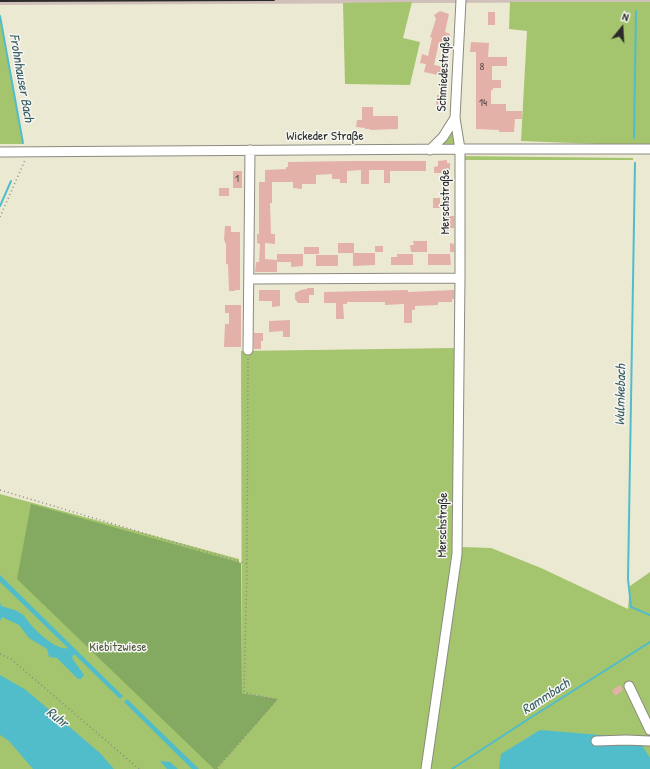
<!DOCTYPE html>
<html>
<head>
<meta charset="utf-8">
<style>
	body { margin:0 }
	#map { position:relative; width:650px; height:769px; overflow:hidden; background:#ece9d3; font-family:"Patrick Hand",sans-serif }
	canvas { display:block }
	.north { position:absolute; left:602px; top:8px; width:40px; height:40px; -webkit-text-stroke:3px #f6f6f2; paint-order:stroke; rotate:18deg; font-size:11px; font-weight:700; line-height:16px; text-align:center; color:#2b2b2b }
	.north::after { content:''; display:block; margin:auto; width:14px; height:18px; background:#2b2b2b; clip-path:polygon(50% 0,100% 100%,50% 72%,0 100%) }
</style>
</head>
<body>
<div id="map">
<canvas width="650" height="769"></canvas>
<div class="north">N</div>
</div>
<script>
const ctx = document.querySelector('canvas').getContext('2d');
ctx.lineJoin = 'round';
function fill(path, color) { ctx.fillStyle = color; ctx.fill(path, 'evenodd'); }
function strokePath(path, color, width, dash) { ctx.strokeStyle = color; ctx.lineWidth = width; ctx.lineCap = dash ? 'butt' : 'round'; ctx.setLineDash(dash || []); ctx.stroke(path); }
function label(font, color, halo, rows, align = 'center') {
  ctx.font = font + ' "Patrick Hand",sans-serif'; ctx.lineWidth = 3; ctx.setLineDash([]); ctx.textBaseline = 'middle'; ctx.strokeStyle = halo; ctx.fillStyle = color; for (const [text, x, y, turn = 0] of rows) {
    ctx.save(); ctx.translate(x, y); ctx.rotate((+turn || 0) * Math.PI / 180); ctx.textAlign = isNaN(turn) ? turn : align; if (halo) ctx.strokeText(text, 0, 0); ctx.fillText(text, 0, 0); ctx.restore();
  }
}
fill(new Path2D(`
	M 0,0 L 650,0 L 650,2 L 0,5 Z`), '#cfc0ba');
fill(new Path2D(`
	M 412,2 L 403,38 L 420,42 L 410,85 L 345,84 L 343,3 Z
	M 510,2 L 650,2 L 650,146 L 521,141 L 527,31 L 509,29 Z
	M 0,15 L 23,144 L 0,144 Z
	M 452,128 L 455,144 L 453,145 L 438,146 Z
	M 457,156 L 633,158 L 633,160 L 464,160 L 462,547 L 491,548 L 541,568 L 628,609 L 630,586 L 650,572 L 650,769 L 0,769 L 0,494 L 239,559 L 236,695 L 272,698 L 242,693 L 241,351 L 456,348 Z`), '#a4c46d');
fill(new Path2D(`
	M 31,504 L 241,563 L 242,693 L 278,699 L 216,769 L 214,769 L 17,579 Z`), '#83aa60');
fill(new Path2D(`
	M 0,575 L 123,696 L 120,699 L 74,654 L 72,658 L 84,675 L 81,679 L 78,679 L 57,658 L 49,657 L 47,649 L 29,638 L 19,625 L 2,617 L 0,621 L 0,602 L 1,606 C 8,608 16,610 22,614 C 26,617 28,622 32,626 C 38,633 58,651 68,648 L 0,582 Z
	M 0,675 L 26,690 L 100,753 L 114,769 L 33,769 L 9,741 L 0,735 Z
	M 127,699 L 199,769 L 192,769 L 124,702 Z
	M 540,730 L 624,737 L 642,745 L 650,758 L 650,769 L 499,769 L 501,754 Z
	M 160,761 L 170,762 L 178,769 L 167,769 Z`), '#51bdcb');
strokePath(new Path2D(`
	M 0,16 L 23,143
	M 634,138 L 636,11
	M 635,163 L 628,579 L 631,607 L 650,615
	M 0,206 L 11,181
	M 452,769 L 530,718 L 650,642`), '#51bdcb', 2);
fill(new Path2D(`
	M 440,11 L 449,14 L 445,32 L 450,34 L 448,44 L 439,42 L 434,65 L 444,67 L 442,76 L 424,72 L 426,64 L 420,63 L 422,54 L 428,56 L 432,38 L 430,37 L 436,19 L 434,15 Z
	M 488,12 L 495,12 L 495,25 L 488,25 Z
	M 471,42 L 489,43 L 488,57 L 507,57 L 507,66 L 492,66 L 492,80 L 501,80 L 501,88 L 494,88 L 491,91 L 491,104 L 506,104 L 506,111 L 522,111 L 522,119 L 515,119 L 514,132 L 499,132 L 499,130 L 476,129 L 476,52 L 470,52 Z
	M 437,95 L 447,96 L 446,108 L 436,107 Z
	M 362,107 L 373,107 L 373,116 L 398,116 L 398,129 L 370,130 L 370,129 L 365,129 L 365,128 L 356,127 L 357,120 L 362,120 Z
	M 447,160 L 447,163 L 450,163 L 450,171 L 448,171 L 448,173 L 434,173 L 434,167 L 438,166 L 438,161 Z
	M 350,161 L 426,161 L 426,171 L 390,171 L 390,183 L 384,183 L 384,170 L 369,170 L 369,184 L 361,184 L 361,170 L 347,171 L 347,183 L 340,183 L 340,179 L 332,179 L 332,174 L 316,175 L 316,184 L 302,184 L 302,189 L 293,188 L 293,182 L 272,182 L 272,203 L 270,203 L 271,234 L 275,234 L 275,244 L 265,243 L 265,259 L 277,260 L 277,254 L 303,254 L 303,266 L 291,267 L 291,262 L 277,262 L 277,272 L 255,272 L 256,262 L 259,262 L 260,244 L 257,243 L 257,234 L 259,234 L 259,182 L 265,182 L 265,170 L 286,169 L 286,167 L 288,167 L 288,162 Z
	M 233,171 L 242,171 L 242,188 L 233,188 Z
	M 219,188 L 229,188 L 229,196 L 219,196 Z
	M 433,198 L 440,198 L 440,208 L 433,208 Z
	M 445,216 L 454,216 L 454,228 L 451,228 L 444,234 L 444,231 L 442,231 L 443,225 L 444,225 Z
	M 225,226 L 231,226 L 231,232 L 240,232 L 240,290 L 235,290 L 235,291 L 229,291 L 228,264 L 226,264 L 226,244 L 224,240 Z
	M 413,241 L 427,241 L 427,252 L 411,252 L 410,245 L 414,245 Z
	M 338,243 L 354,243 L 354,253 L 338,253 Z
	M 450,243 L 454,244 L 454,252 L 450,252 Z
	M 375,246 L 383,246 L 383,252 L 375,252 Z
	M 304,247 L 319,247 L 319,254 L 304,254 Z
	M 353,253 L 375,253 L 375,265 L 353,266 Z
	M 397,254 L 413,254 L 413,265 L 391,265 L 391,257 L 397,257 Z
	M 428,254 L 450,254 L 451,265 L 428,265 Z
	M 316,255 L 338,255 L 338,266 L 316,266 Z
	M 307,288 L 314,288 L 314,295 L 309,295 L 309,303 L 298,303 L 295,299 L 295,293 L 301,290 L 307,289 Z
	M 259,290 L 280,290 L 280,306 L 272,307 L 272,301 L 259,301 Z
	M 408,290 L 408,292 L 454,290 L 454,299 L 452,299 L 452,302 L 438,302 L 438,305 L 415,306 L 415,310 L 412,310 L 412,323 L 404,323 L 404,304 L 385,305 L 385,302 L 347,302 L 347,304 L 343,304 L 344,319 L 336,319 L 336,303 L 324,303 L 324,292 Z
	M 225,305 L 241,305 L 241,347 L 224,347 L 225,324 L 229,324 L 229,313 L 225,313 Z
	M 290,320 L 290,337 L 283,337 L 283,331 L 269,332 L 269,321 Z
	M 254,333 L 263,333 L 263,341 L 261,341 L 261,349 L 254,349 Z
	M 620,685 L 623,690 L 615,696 L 612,690 Z`), '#e4b1a8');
const minor = new Path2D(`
	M 430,150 L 443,137 L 455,118
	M 0,152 L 460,149 L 650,149
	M 249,279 L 460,278
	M 248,350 L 250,150
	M 629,686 L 650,730
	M 596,741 L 626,740 L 650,741
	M 426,769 L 457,554 L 460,278 L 460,149 L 455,118 L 461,0`);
strokePath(minor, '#8c8a7f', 11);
strokePath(new Path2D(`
	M 0,217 L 25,160
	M 0,490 L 247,564
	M 0,654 L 11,659 L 139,769
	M 217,769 L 276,700 L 244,692 L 247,564 L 248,358`), '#8c8a7f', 1.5, [1, 3]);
strokePath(minor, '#fff', 9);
strokePath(new Path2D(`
	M 0,1 L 274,0`), '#2b2b2b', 2);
label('11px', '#594c4a', null, [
	["8",482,67],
	["14",483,103],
	["1",237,179]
]);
label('13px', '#2b2b2b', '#f6f6f2', [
	["Schmiedestraße",444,74,-87],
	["Wickeder Straße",325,137],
	["Merschstraße",446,202,-90],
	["Merschstraße",443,525,-89]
]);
label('13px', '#4f593f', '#f6f6f2', [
	["Kiebitzwiese",118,648]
]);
label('italic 14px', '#385e63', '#f6f6f2', [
	["Frohnhauser Bach",21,78,80],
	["Wulmkebach",621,395,-89],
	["Rammbach",546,697,-33],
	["Ruhr",57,718,38]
]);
</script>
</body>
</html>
